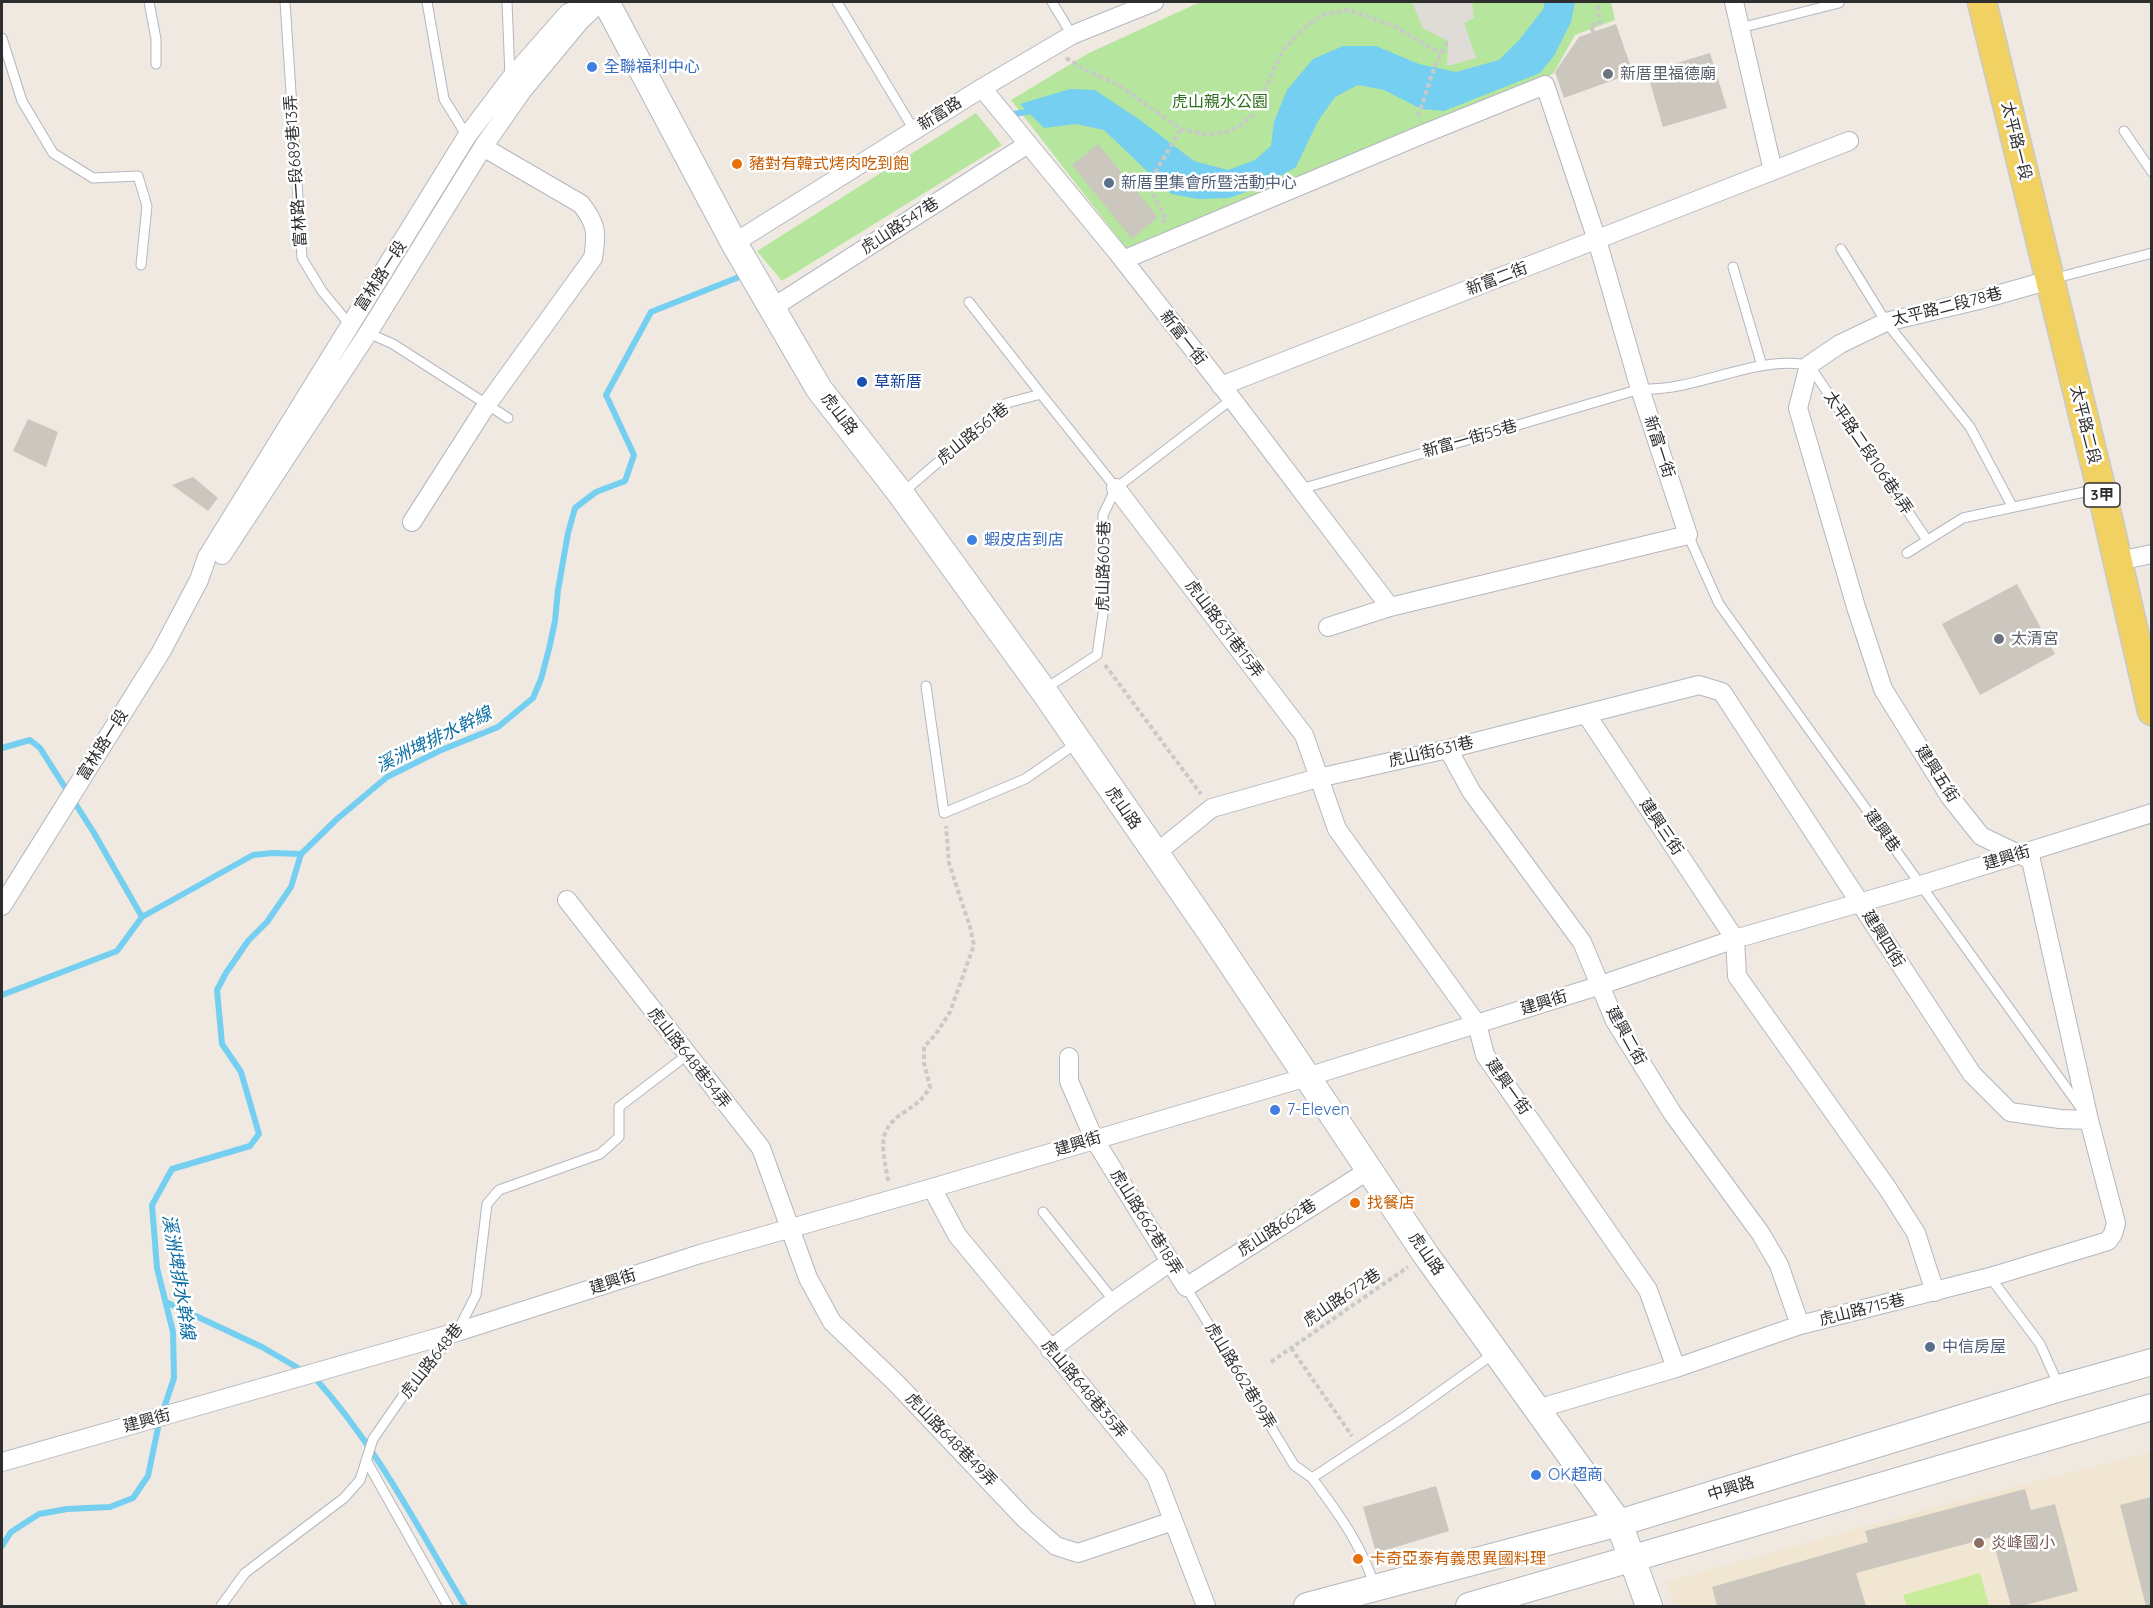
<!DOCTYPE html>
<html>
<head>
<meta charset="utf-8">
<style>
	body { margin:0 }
	#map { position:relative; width:2153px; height:1608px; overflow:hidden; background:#efe9e1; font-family:Quicksand,sans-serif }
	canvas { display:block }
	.frame { position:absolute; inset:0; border:3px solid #2e2e2e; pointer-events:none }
</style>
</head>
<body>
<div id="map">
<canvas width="2153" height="1608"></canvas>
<div class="frame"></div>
</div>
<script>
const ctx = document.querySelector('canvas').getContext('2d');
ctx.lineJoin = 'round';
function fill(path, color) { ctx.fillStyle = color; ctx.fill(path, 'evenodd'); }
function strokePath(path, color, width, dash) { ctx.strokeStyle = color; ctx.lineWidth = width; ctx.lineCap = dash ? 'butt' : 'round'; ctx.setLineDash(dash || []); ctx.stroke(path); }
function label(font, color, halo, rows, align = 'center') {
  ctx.font = font + ' Quicksand,"Noto Sans TC",sans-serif'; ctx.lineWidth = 5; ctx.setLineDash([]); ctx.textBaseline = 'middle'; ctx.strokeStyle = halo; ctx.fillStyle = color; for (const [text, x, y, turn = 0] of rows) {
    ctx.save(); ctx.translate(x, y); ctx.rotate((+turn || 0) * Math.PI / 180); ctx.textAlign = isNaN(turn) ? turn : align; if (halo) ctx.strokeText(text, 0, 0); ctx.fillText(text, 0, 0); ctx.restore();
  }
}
fill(new Path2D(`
	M 2151,1452 L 2151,1606 L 1675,1606 L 1666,1582 L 1947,1504 Z`), '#f0e6d1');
fill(new Path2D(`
	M 1200,2 L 1611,2 L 1615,20 L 1575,35 L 1553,74 L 1126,248 L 1011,100 L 1089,53 Z
	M 976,113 L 1002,145 L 782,281 L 757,251 Z`), '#b6e59e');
fill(new Path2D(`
	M 1980,1573 L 1989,1606 L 1907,1606 L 1903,1595 Z`), '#c9ec9a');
fill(new Path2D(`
	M 1412,2 L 1472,2 L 1474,18 L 1464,23 L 1476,58 L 1447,66 L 1448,41 L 1423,28 Z`), '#dfdcd8');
fill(new Path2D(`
	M 1544,2 L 1575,2 L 1571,22 L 1554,56 L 1540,73 L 1444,111 L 1421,109 L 1384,90 L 1358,85 L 1335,97 L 1318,121 L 1296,167 L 1264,186 L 1229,198 L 1198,199 L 1171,194 L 1104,130 L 1076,124 L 1044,128 L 1020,104 L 1070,89 L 1095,90 L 1140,120 L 1194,161 L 1228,170 L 1255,160 L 1271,146 L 1274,122 L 1287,90 L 1313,59 L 1343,46 L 1376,46 L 1419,64 L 1456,72 L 1499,60 L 1520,39 L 1544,8 Z`), '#75cff0');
strokePath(new Path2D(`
	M 1013,114 L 1033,111
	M 2,748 L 30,740 L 40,748 L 94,833 L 142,917
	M 2,995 L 117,951 L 142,917 L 253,855 L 273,853 L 301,854
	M 166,1302 L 262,1347 L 305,1372
	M 314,1377 C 376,1445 418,1528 465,1606
	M 2,1546 L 11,1532 L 39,1514 L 67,1509 L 110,1507 L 133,1498 L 148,1476 L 159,1423 L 174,1378 L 173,1332 L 157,1268 L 152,1205 L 172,1169 L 250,1146 L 259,1134 L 241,1072 L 222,1044 L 217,990 L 226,973 L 248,941 L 267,922 L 291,887 L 301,854 L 337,819 L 387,777 L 439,751 L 498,727 L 533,698 L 541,679 L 549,649 L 555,621 L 558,590 L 568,533 L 575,508 L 596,492 L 625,481 L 634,455 L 606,395 L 651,312 L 739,277`), '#75cff0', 6);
fill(new Path2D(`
	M 1616,24 L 1633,73 L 1564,98 L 1555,72 L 1579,37 Z
	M 1710,53 L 1727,108 L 1663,127 L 1647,72 Z
	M 1098,144 L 1158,217 L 1132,239 L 1072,165 Z
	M 28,419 L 58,432 L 46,467 L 13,451 Z
	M 193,477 L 218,498 L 208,511 L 172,485 Z
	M 2017,584 L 2055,654 L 1980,695 L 1942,624 Z
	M 1436,1486 L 1449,1531 L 1376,1553 L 1363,1507 Z
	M 2025,1489 L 2031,1510 L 2055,1504 L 2078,1591 L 2022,1606 L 2011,1606 L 1992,1537 L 1856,1573 L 1866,1606 L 1717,1606 L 1712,1587 L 1868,1542 L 1865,1531 Z
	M 2151,1497 L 2151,1605 L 2146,1606 L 2120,1505 Z`), '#cbc7bf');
const lane = new Path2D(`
	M 149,2 L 156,39 L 156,64
	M 285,2 L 302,258 L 322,291 L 350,325
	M 427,2 L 444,99 L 467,136
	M 507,2 L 510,77
	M 837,2 L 914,130
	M 1052,2 L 1072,35
	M 1740,28 L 1839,3
	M 2,38 L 22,101 L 53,153 L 93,178 L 138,176 L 147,206 L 141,265
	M 2124,131 L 2152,172
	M 1841,249 L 1886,322 L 1970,427 L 2012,506
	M 1733,267 L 1762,366
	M 2052,279 L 2152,253
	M 969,302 L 1041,394
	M 368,333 L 393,344 L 508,418
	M 1301,489 L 1640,389 C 1697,392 1752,355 1809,365 L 1927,540
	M 901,494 L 1007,403 L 1041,394 L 1116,488
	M 1688,535 L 1719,604 L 2083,1111
	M 1907,553 L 1963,518 L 2098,489
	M 926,686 L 944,813 L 1025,779 L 1077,743
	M 1045,689 L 1097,655 L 1104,607 L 1103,515 L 1116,488 L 1232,399
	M 1043,1212 L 1114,1301
	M 1990,1277 L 2040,1344 L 2059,1386
	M 1186,1287 L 1294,1465 L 1312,1478 L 1406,1416 L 1496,1352
	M 366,1460 L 448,1606
	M 1312,1478 C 1339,1514 1361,1544 1375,1587
	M 221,1606 L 245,1573 L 344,1498 L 360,1480 L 373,1439 L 414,1380 L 457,1332 L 476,1295 L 487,1204 L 499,1190 L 600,1154 L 619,1137 L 619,1107 L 687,1055`);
const street = new Path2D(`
	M 1734,2 L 1773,171
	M 982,88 L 1117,252 L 1232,399 L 1390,607
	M 734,243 L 982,88 L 1072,35 L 1154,2
	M 1123,260 L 1421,135 L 1545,85 L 1597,240 L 1640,389 L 1688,535 L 1390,607 L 1328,627
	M 772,308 L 1028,144
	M 1221,386 L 1849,141
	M 1116,488 L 1304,735 L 1337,829 L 1477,1024 L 1485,1055 L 1648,1290 L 1676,1368
	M 412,522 L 486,406 L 593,258 C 597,234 597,224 581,204 L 483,147
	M 222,555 L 368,333 L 483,147 L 522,91 L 580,21 L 596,6
	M 2118,561 L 2152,554
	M 1586,714 L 1735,939 L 1737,976 L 1888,1189 L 1916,1233 L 1935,1292
	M 1448,749 L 1471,791 L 1582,942 L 1615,1021 L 1673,1114 L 1761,1234 L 1779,1265 L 1800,1325
	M 1155,854 L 1212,808 L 1318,778 L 1448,749 L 1699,685 L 1722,692 L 1972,1074 L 2010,1112 L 2060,1119 L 2089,1120
	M 567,900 L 761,1148 L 808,1278 L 832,1322 L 896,1383 L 1025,1519 L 1056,1546 L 1078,1553 L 1173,1521
	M 2,906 L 161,652 L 199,580 L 207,557 L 467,136 L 510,79 L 568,13 L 598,2
	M 1069,1057 L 1069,1081 L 1094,1139 L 1186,1287 L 1369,1170
	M 932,1188 L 957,1235 L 1156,1476 L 1206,1606
	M 1050,1350 L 1114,1301 L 1170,1262
	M 1537,1409 L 1676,1368 L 1800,1325 L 1990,1277 L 2108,1241 L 2113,1234 L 2116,1223 L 2089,1120 L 2031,860 L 1981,836 L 1950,797 L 1883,689 L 1856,607 L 1798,408 L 1809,365 L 1840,344 L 1886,322 L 1979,300 L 2050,280
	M 2,1462 L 457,1332 L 700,1254 L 932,1188 L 1307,1077 L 1601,985 L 1735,939 L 1921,885 L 2152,813`);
const secondary = new Path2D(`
	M 606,2 L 734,243 L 819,389 L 901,494 L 1043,690 L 1209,930 L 1426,1255 L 1619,1523 L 1649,1606
	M 1307,1606 L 1619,1523 L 2060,1388 L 2152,1362
	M 1469,1606 L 2152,1407`);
const primary = new Path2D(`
	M 1982,2 L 2101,488 L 2152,711`);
strokePath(lane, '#b4b7c1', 11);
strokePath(street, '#b4b7c1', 20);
strokePath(secondary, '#b4b7c1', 28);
strokePath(primary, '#c9c9c9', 31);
strokePath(new Path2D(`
	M 1593,32 L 1591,25 L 1600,23 L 1597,2
	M 1066,58 L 1091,73 L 1117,84 L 1181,129 L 1203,134 L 1223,133 L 1240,126 L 1253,114 L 1283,50 L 1303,29 L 1323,15 L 1347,10 L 1360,14 L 1394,26 L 1441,54
	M 1418,116 L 1436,63 L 1448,41
	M 1162,222 L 1167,219 L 1147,186 L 1181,129
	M 1105,665 L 1201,794
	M 888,1181 C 884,1152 874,1132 903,1113 C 916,1104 922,1101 930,1087 L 924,1063 L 924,1047 L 936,1034 L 950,1012 L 974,945 L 970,927 L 949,863 L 946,826
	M 1291,1348 L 1352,1436
	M 1271,1362 L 1408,1267`), '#c9c9c9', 4, [4.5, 3]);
strokePath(lane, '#fff', 9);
strokePath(street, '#fff', 18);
strokePath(secondary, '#fff', 26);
strokePath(primary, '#f2d163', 28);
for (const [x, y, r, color] of [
	[592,67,6,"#3f7fe0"],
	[1608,74,6,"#6b7280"],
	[737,164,6,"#e8710a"],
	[1109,183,6,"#5c6f8a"],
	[862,382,6,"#1a4fb4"],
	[972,540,6,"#3f7fe0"],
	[1999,639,6,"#6b7280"],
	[1275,1110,6,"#3f7fe0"],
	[1355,1203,6,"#e8710a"],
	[1930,1347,6,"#5c6f8a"],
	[1536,1475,6,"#3f7fe0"],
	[1979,1543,6,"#8d6e63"],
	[1358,1559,6,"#e8710a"]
]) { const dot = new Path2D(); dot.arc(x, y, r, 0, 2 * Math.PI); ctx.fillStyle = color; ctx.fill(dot); strokePath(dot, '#fff', 2); }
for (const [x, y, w] of [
	[2102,495,36]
]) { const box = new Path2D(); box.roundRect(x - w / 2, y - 12, w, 24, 4.5); ctx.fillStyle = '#fff'; ctx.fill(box); strokePath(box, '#2e2e2e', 1.5); }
label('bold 15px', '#2e2e2e', null, [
	["3甲",2102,495]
]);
label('16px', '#366cbe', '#fff', [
	["全聯福利中心",604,67],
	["蝦皮店到店",984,540],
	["7-Eleven",1287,1110],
	["OK超商",1548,1475]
], 'left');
label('16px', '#5b616d', '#fff', [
	["新厝里福德廟",1620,74],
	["太清宮",2011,639]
], 'left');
label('16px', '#2c6e1b', '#fff', [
	["虎山親水公園",1220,102]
]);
label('16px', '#2e2e2e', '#fff', [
	["新富路",940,114,-32],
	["太平路一段",2016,141,76],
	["富林路一段689巷13弄",296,171,-94],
	["虎山路547巷",900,226,-33],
	["富林路一段",381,276,-57],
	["新富二街",1497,279,-21],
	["太平路二段78巷",1947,307,-14],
	["新富一街",1183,338,52],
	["虎山路",839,414,52],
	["太平路二段",2085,425,76],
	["虎山路561巷",973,434,-39],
	["新富一街55巷",1470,439,-16],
	["新富一街",1659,447,72],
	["太平路二段106巷4弄",1868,453,56],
	["虎山路605巷",1104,566,-89],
	["虎山路631巷15弄",1224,629,53],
	["富林路一段",103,745,-58],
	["虎山街631巷",1431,752,-13],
	["建興五街",1937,774,57],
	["虎山路",1123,808,55],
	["建興三街",1661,827,56],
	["建興巷",1882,831,54],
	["建興街",2007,858,-17],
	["建興四街",1883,939,58],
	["建興街",1544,1003,-17],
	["建興二街",1626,1036,61],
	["虎山路648巷54弄",689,1058,52],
	["建興一街",1508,1087,55],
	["建興街",1078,1144,-17],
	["虎山路662巷18弄",1146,1222,58],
	["虎山路662巷",1277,1228,-33],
	["虎山路",1426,1254,55],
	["建興街",613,1282,-18],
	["虎山路672巷",1342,1298,-34],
	["虎山路715巷",1862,1310,-14],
	["虎山路648巷",432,1361,-52],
	["虎山路662巷19弄",1240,1376,59],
	["虎山路648巷35弄",1084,1389,50],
	["建興街",147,1421,-15],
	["虎山路648巷49弄",951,1440,46],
	["中興路",1731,1489,-17]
]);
label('16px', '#c56008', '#fff', [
	["豬對有韓式烤肉吃到飽",749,164],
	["找餐店",1367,1203],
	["卡奇亞泰有義思異國料理",1370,1559]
], 'left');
label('16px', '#4e5e75', '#fff', [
	["新厝里集會所暨活動中心",1121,183],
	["中信房屋",1942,1347]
], 'left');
label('16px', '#164399', '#fff', [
	["草新厝",874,382]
], 'left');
label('16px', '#785e54', '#fff', [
	["炎峰國小",1991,1543]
], 'left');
label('italic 18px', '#0d6fa3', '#fff', [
	["溪洲埤排水幹線",434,740,-26],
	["溪洲埤排水幹線",178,1277,81]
]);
</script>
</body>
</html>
